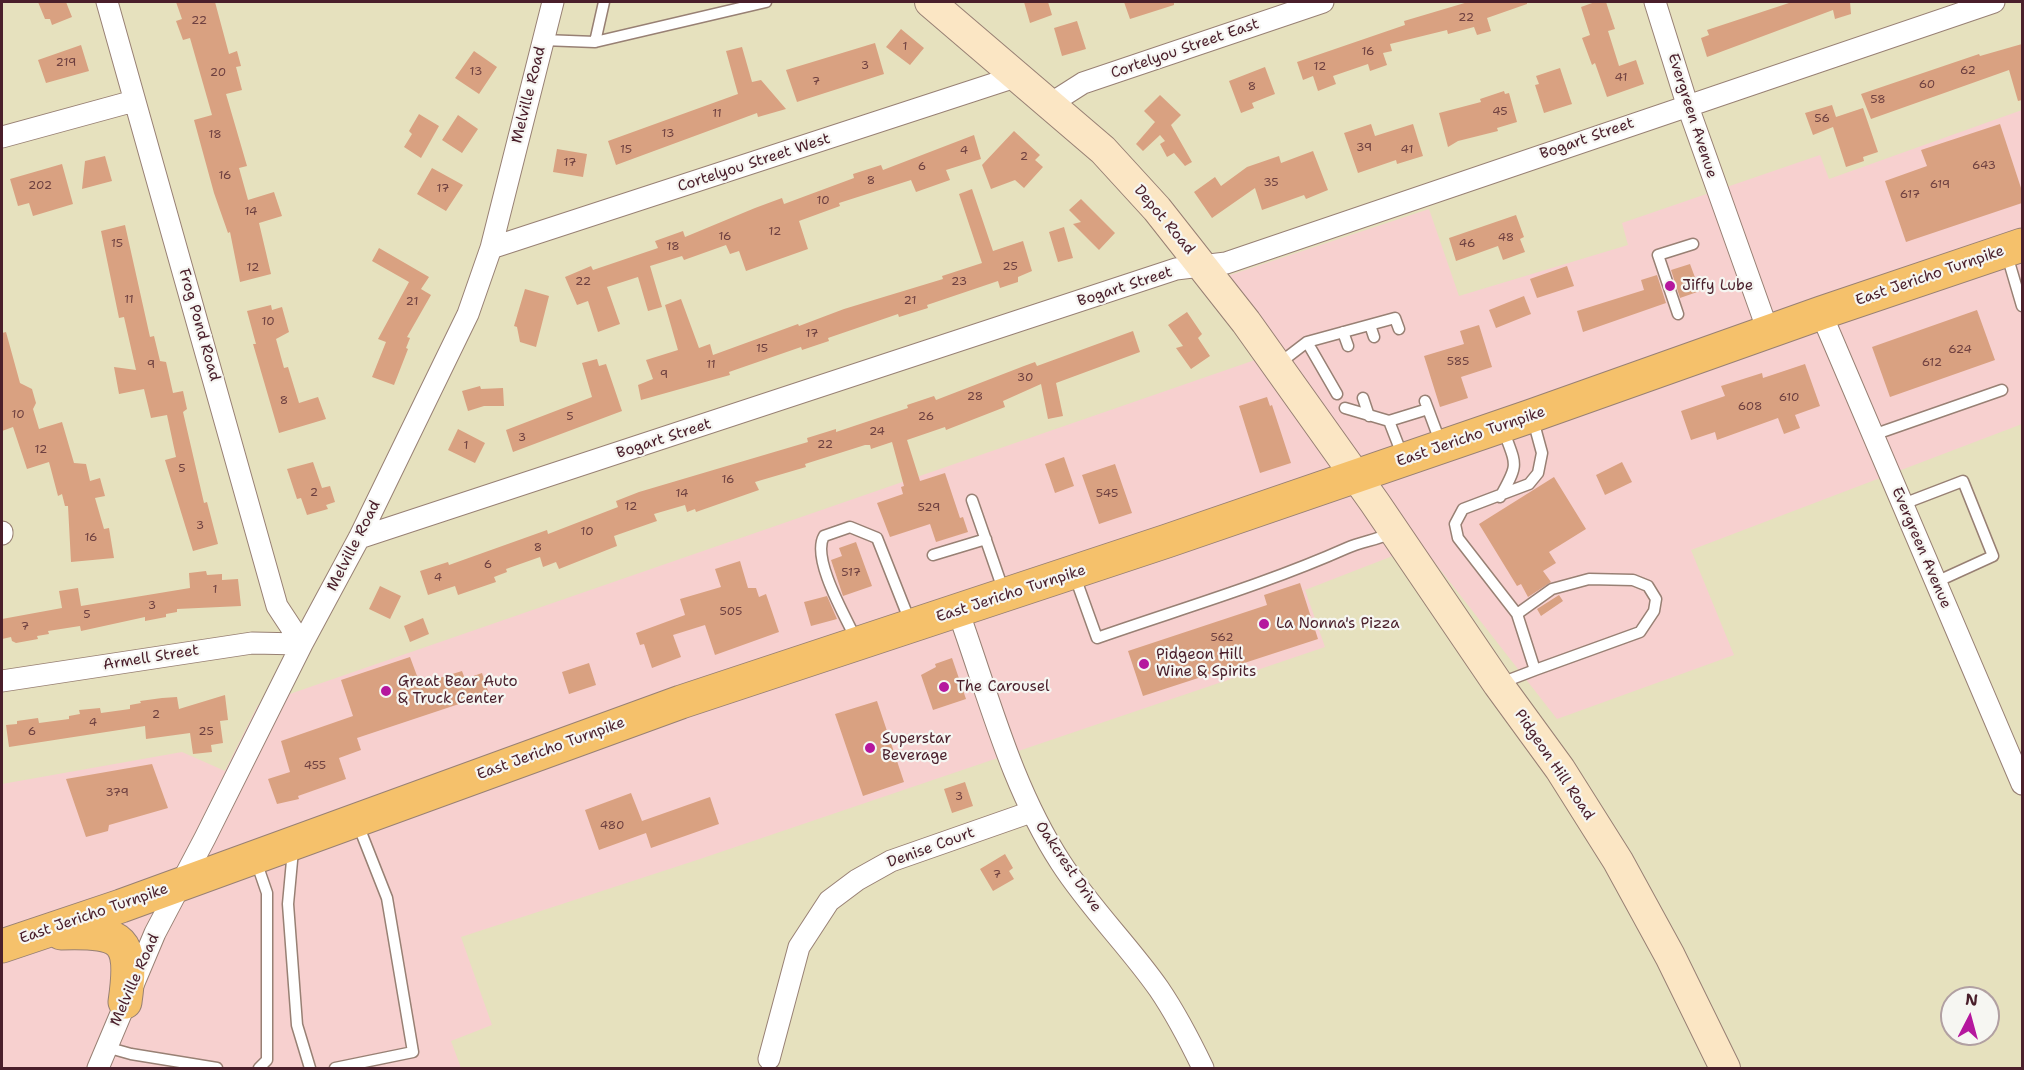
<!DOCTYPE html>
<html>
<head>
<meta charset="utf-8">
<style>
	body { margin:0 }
	#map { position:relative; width:2024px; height:1070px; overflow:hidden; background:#e6e1be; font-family:"Shantell Sans",sans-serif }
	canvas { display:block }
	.frame { position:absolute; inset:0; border:3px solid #4a1f2b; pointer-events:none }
	.north { position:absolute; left:1940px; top:986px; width:60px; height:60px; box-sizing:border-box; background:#f6f6f2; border:2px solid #b1a0a2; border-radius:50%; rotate:6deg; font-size:16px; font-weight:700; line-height:24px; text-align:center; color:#4a1f2b }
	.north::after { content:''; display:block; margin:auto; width:21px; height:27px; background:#b5179e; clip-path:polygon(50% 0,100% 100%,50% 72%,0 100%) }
</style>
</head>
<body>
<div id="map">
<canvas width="2024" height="1070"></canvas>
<div class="frame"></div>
<div class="north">N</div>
</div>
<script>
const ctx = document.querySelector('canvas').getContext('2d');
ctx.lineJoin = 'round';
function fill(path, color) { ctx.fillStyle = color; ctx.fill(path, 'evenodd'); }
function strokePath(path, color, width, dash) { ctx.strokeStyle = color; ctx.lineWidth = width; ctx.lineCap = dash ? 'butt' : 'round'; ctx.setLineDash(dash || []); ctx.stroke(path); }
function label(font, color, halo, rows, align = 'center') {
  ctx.font = font + ' "Shantell Sans",sans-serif'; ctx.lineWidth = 4.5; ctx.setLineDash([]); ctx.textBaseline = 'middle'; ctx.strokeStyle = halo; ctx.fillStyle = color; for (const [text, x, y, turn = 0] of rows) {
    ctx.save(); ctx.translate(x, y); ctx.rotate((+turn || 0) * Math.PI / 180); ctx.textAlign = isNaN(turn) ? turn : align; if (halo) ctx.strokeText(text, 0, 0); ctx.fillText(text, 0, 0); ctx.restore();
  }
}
fill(new Path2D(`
	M 2022,110 L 2022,424 L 1691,550 L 1734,655 L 1557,719 L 1421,545 L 1305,590 L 1325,647 L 700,859 L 461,937 L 492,1025 L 451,1041 L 461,1068 L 2,1068 L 2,784 L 182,752 L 225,771 L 258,705 L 1281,351 L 1224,277 L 1429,209 L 1459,296 L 1628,245 L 1622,223 L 1820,155 L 1829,179 Z`), '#f7d0cf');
fill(new Path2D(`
	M 38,2 L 66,2 L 72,17 L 52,25 L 50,19 L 45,19 Z
	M 176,2 L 215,2 L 229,54 L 237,51 L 241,66 L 236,67 L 242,90 L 226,94 L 247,166 L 239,168 L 248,200 L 274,192 L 282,216 L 259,223 L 271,274 L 240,282 L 230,232 L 228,233 L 214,193 L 194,120 L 212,115 L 190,38 L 183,40 L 176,21 L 182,19 Z
	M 1024,2 L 1048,2 L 1052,15 L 1030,23 Z
	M 1124,2 L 1174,2 L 1174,5 L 1130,19 Z
	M 1468,2 L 1527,2 L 1527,4 L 1487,18 L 1491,31 L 1477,35 L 1474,27 L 1448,34 L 1447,30 L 1390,44 L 1392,51 L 1383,53 L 1387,65 L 1370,71 L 1368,64 L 1333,76 L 1336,84 L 1318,91 L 1313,76 L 1303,80 L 1297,62 L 1405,25 L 1404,21 Z
	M 1595,2 L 1606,2 L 1615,29 L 1608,31 L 1619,66 L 1636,60 L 1644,84 L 1607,97 L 1595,63 L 1592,65 L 1582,38 L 1590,35 L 1581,7 Z
	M 1792,2 L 1850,2 L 1851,14 L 1835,19 L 1833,10 L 1707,57 L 1701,38 L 1709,35 L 1707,30 Z
	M 1077,21 L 1086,49 L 1062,56 L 1054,28 Z
	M 901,29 L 924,48 L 910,65 L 886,47 Z
	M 875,43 L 884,74 L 797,102 L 786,70 Z
	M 2022,44 L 2022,100 L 2018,101 L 2009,70 L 1871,119 L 1861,94 L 1979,54 L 1980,56 Z
	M 81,45 L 89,71 L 46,83 L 38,60 Z
	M 742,47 L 752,82 L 761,80 L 786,109 L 758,117 L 757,113 L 616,165 L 608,141 L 738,94 L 726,51 Z
	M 474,51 L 497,67 L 479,94 L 455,78 Z
	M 1265,67 L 1275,94 L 1252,103 L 1254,108 L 1241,113 L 1229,81 Z
	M 1560,68 L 1572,104 L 1544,113 L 1535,85 L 1539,84 L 1536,76 Z
	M 1504,91 L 1505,94 L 1509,93 L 1517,122 L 1497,128 L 1498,131 L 1458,141 L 1448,147 L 1439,113 L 1481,102 L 1480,99 Z
	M 1160,95 L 1181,115 L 1171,125 L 1192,162 L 1185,166 L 1174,153 L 1167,157 L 1160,144 L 1165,141 L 1160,135 L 1143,151 L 1136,144 L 1155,122 L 1144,111 Z
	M 1832,105 L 1836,117 L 1863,108 L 1878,152 L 1863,157 L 1864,161 L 1846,167 L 1833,127 L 1813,135 L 1805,113 Z
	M 419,114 L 439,126 L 421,158 L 404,147 L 412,134 L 409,131 Z
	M 458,115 L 478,129 L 462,153 L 442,140 Z
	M 1371,124 L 1375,136 L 1413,124 L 1423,156 L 1397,164 L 1396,160 L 1358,173 L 1344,133 Z
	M 2000,124 L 2022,191 L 2022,203 L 1906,242 L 1885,181 L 1927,166 L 1921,150 Z
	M 1014,131 L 1040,155 L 1035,160 L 1043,167 L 1024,188 L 1015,180 L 991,189 L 982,165 Z
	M 974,135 L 981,159 L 946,170 L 950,180 L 916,192 L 911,180 L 839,203 L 840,206 L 799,221 L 808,249 L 746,271 L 739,251 L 730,254 L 726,245 L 684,260 L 682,256 L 650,266 L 662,307 L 648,311 L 638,277 L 607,287 L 620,324 L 598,332 L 588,301 L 577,305 L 565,277 L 591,266 L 593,270 L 658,248 L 655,241 L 683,231 L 685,237 L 755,208 L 782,198 L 784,204 L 854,178 L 853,174 L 881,165 L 883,170 Z
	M 557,149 L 587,154 L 583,177 L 553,172 Z
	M 1313,151 L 1328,190 L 1306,199 L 1304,195 L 1262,210 L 1255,188 L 1212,218 L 1194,192 L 1215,177 L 1221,186 L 1247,167 L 1279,156 L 1281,163 Z
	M 105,156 L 112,181 L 82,189 L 85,161 Z
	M 62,164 L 73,204 L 33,216 L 29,203 L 18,206 L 10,179 Z
	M 432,168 L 463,185 L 446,211 L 417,194 Z
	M 972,189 L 993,251 L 1023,241 L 1032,271 L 1018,277 L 1018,282 L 1000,288 L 998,281 L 927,305 L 928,308 L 899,317 L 898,314 L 828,338 L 829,341 L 802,350 L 801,347 L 729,372 L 730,375 L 641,400 L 638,385 L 653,379 L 646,360 L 678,350 L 665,305 L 681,299 L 699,348 L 710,344 L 713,355 L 798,324 L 799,326 L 844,309 L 943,279 L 942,276 L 982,263 L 959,194 Z
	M 1081,199 L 1115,233 L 1099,250 L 1073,224 L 1081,222 L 1069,210 Z
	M 1516,215 L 1524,237 L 1520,239 L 1525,252 L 1503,260 L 1498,246 L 1456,261 L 1449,238 Z
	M 125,225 L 150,337 L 154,336 L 160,361 L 166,362 L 173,393 L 183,391 L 187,409 L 183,412 L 204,503 L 207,502 L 218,544 L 193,551 L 165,460 L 176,457 L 167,415 L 151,418 L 144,389 L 119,394 L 114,367 L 136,370 L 124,317 L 119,318 L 101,231 Z
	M 1064,227 L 1073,258 L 1058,262 L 1049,232 Z
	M 379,248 L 429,277 L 421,289 L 431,295 L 407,337 L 410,338 L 406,348 L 408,349 L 394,385 L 372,377 L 386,342 L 378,339 L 409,282 L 372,261 Z
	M 1690,264 L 1700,291 L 1680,298 L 1671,270 Z
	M 1567,266 L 1574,286 L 1537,298 L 1530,279 Z
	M 1657,275 L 1666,303 L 1583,332 L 1577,311 L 1644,290 L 1641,280 Z
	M 525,289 L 549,296 L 536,347 L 520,342 L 517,327 L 514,326 Z
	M 1524,296 L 1531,314 L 1496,328 L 1489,310 Z
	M 271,305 L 272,310 L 282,307 L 289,332 L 276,339 L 284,368 L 288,367 L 299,403 L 318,397 L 326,419 L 279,433 L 253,344 L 256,344 L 247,311 Z
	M 1977,310 L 1995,360 L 1890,397 L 1872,347 Z
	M 1187,312 L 1202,334 L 1198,338 L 1210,356 L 1191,369 L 1176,348 L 1183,346 L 1168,325 Z
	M 1479,325 L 1492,367 L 1461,377 L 1468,398 L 1440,407 L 1424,356 L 1464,344 L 1460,331 Z
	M 1133,331 L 1140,352 L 1056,383 L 1063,416 L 1048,419 L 1041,384 L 1003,401 L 1005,407 L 946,430 L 945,427 L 907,440 L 920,481 L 945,473 L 960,518 L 963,517 L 968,532 L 936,542 L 930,524 L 890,537 L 877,503 L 903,494 L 901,487 L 904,486 L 892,442 L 871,449 L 870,445 L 865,445 L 805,464 L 806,467 L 755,482 L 759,490 L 696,512 L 695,509 L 687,512 L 685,505 L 654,514 L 657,521 L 614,536 L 617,546 L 559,569 L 556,562 L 543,567 L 540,557 L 506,569 L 507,572 L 494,577 L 496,582 L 458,595 L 455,586 L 428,595 L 420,571 L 448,562 L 449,565 L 547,530 L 548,534 L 618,507 L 616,501 L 639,492 L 808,442 L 807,438 L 836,429 L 836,432 L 908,408 L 907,405 L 934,396 L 936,400 L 1024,366 L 1035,362 L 1037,366 Z
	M 6,332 L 20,383 L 32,389 L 36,403 L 33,409 L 39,429 L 62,422 L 74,463 L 86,464 L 90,481 L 100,478 L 105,496 L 95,498 L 104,529 L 109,528 L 114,558 L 71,562 L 68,506 L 65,506 L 62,494 L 58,496 L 49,462 L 27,469 L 13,427 L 2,431 L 2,333 Z
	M 597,359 L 599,366 L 606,364 L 622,411 L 513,452 L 506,430 L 592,397 L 582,363 Z
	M 1805,364 L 1820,406 L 1795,415 L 1800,428 L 1784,434 L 1778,418 L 1717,440 L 1715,432 L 1691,440 L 1681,411 L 1725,396 L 1721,386 L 1762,373 L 1763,378 Z
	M 480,386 L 481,389 L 503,388 L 504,406 L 484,406 L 468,411 L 462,391 Z
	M 1267,397 L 1270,406 L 1272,405 L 1291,463 L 1260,473 L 1239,406 Z
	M 458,429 L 485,443 L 475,463 L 448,450 Z
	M 1064,457 L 1074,486 L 1055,493 L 1045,464 Z
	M 313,462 L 322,488 L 330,486 L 335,502 L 326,505 L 328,509 L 307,515 L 301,498 L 297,499 L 287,469 Z
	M 1622,462 L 1632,482 L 1605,495 L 1596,475 Z
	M 1115,464 L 1132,513 L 1099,524 L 1082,475 Z
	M 1554,477 L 1586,529 L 1549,552 L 1556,563 L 1543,571 L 1551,582 L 1528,597 L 1521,584 L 1517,586 L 1479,524 Z
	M 856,542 L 872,586 L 843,596 L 831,560 L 842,556 L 839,548 Z
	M 740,561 L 748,588 L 756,588 L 759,597 L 766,594 L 779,632 L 715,655 L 705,625 L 673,635 L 681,657 L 652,668 L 644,644 L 640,645 L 636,633 L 685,615 L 680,599 L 721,587 L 715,569 Z
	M 206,571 L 207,575 L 222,574 L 222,580 L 238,579 L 241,606 L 177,609 L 177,612 L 166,614 L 166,617 L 145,621 L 145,617 L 81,631 L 80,626 L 48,631 L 49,634 L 37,636 L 38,639 L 16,643 L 12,641 L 11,637 L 2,639 L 2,619 L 62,608 L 59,591 L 78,588 L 81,606 L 190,588 L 189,573 Z
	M 1300,583 L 1318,639 L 1143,696 L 1128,651 L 1267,605 L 1264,595 Z
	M 380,586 L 401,596 L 390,619 L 369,609 Z
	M 1559,595 L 1563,601 L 1541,616 L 1537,609 Z
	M 827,596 L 837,619 L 811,626 L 804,602 Z
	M 423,618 L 429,634 L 410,642 L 404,626 Z
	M 410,657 L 420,684 L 462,671 L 465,679 L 482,673 L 489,694 L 357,738 L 361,750 L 339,758 L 346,779 L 298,796 L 299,799 L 277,804 L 268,779 L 290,772 L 281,741 L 353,716 L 341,680 Z
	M 952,658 L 966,699 L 933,710 L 921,675 L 936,667 L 935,664 Z
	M 589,663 L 596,685 L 569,694 L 562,672 Z
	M 225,695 L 228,720 L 220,721 L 223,743 L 211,745 L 212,752 L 193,754 L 190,733 L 146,739 L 145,726 L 9,747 L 6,725 L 17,724 L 17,721 L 38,718 L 39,723 L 69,719 L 69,716 L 80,714 L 79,710 L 100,708 L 101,713 L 130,709 L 130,705 L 141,703 L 140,701 L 162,698 L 177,697 L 179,709 Z
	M 877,701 L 904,782 L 863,796 L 835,714 Z
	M 152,764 L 168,808 L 109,825 L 108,831 L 86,837 L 66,779 Z
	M 965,782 L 973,806 L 952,813 L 944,789 Z
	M 631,793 L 642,821 L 710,797 L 719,824 L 651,848 L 646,833 L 599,850 L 585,810 Z
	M 1005,854 L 1013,868 L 1009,871 L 1014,879 L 993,891 L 980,869 Z`), '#d9a181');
const lane = new Path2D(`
	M 543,40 L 595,42 L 604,2
	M 595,42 L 766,2
	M 2007,255 L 2022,306
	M 1678,314 L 1658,255 L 1693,244
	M 1370,325 L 1374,337
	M 1343,332 L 1348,346
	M 1307,342 L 1337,394
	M 1277,365 L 1307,342 L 1395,318 L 1399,329
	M 1363,398 L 1369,416
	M 1425,401 L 1441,444
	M 1345,408 L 1389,421 L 1428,409
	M 1389,421 L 1403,457
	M 1873,435 L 2002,390
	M 1500,497 C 1520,462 1516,466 1503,429
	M 972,500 L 1004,592
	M 1903,504 L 1963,481 L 1993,556 L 1936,582
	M 933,555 L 986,539
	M 1074,574 L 1097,638 C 1180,609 1266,584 1347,548 C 1363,541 1378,540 1393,532
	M 1517,614 L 1552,589 L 1589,579 L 1633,580 L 1648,586 L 1656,599 L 1654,611 L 1640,632 L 1535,670
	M 856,639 C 845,616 811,558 824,536 L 850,527 L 877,538 L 911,624
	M 1501,683 L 1535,670 L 1517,614 L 1458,538 L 1455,524 L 1463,509 L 1529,484 L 1538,473 L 1542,453 L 1533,420
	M 293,850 L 288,904 L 297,1025 L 310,1068
	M 256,861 L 267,893 L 267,1060 L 259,1068
	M 106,1047 L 131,1054 L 217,1068
	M 335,1068 L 413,1052 L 387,898 L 357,822`);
const street = new Path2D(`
	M 107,2 L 277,606 L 302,644
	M 1655,2 L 1687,104 L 1768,331
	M 1050,104 L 1083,83 L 1323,2
	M 2,137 L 134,101
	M 491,248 L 1018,76
	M 1821,313 L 2022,784
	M 2,532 L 2,534
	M 359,538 L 1176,269 L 1226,263 L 1994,2
	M 958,611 C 989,697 1011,786 1061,863 C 1090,908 1129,946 1159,989 C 1176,1014 1190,1041 1203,1068
	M 2,681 L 252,643 L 302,644
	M 769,1059 L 799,947 L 829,901 L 857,880 L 891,861 L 1031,812
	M 98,1068 L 155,933 L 205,838 L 302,644 L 359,538 L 468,314 L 491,248 L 553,2`);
const secondary = new Path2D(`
	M 930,2 L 1103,150 L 1157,209 L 1246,322 L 1375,503 L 1498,684 L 1560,769 L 1618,861 L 1670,956 L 1725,1068`);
const primary = new Path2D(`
	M 61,933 C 124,931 134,939 125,1002
	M 2,946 L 121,906 L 681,702 L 1167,541 L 1531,416 L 1821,313 L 2022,245`);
strokePath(lane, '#988074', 13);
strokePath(street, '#988074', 23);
strokePath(secondary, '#988074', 32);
strokePath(primary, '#988074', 35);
strokePath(lane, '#fff', 10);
strokePath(street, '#fff', 21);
strokePath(secondary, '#fbe6c4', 30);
strokePath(primary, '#f5c16b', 33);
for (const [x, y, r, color] of [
	[1670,286,6,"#b5179e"],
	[1264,624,6,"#b5179e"],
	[1144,664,6,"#b5179e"],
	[944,687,6,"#b5179e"],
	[386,691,6,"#b5179e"],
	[870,748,6,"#b5179e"]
]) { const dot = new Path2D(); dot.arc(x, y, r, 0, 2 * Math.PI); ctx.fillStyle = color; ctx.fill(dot); strokePath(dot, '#f6f6f2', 2); }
label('12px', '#6e4040', null, [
	["22",1466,18],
	["22",199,21],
	["1",905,47],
	["16",1368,52],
	["219",66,63],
	["3",865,66],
	["12",1320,67],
	["62",1968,71],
	["13",476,72],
	["20",218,73],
	["41",1621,78],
	["7",816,82],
	["60",1927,85],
	["8",1252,87],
	["58",1878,100],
	["45",1500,112],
	["11",717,114],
	["56",1822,119],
	["13",668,134],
	["18",215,135],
	["39",1364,148],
	["15",626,150],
	["41",1407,150],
	["4",964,151],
	["2",1024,157],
	["17",570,163],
	["643",1984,166],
	["6",922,167],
	["16",225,176],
	["8",871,181],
	["35",1271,183],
	["619",1940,185],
	["202",40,186],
	["17",443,189],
	["617",1910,195],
	["10",823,201],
	["14",251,212],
	["12",775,232],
	["16",725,237],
	["48",1506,238],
	["15",117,244],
	["46",1467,244],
	["18",673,247],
	["25",1010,267],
	["12",253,268],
	["22",583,282],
	["23",959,282],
	["11",129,300],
	["21",910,301],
	["21",412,302],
	["10",268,322],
	["17",812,334],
	["15",762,349],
	["624",1960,350],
	["585",1458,362],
	["612",1932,363],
	["9",151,365],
	["11",711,365],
	["9",664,375],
	["30",1025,378],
	["28",975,397],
	["610",1789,398],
	["8",284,401],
	["608",1750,407],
	["10",18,415],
	["5",570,417],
	["26",926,417],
	["24",877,432],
	["3",522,438],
	["22",825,445],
	["1",466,446],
	["12",41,450],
	["5",182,469],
	["16",728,480],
	["2",314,493],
	["14",682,494],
	["545",1107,494],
	["12",631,507],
	["529",929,508],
	["3",200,526],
	["10",587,532],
	["16",91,538],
	["8",538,548],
	["6",488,565],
	["517",851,573],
	["4",438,578],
	["1",215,590],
	["3",152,606],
	["505",731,612],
	["5",87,615],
	["7",25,627],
	["562",1222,638],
	["2",156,715],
	["4",93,723],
	["6",32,732],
	["25",206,732],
	["455",315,766],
	["379",117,793],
	["3",959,797],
	["480",612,826],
	["7",997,875]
]);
label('15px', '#4a1f2b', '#f6f6f2', [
	["Cortelyou Street East",1185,49,-19],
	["Melville Road",529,95,-76],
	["Evergreen Avenue",1692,116,72],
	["Bogart Street",1587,139,-19],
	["Cortelyou Street West",754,163,-18],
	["Depot Road",1164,220,50],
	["East Jericho Turnpike",1930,276,-19],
	["Bogart Street",1125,287,-18],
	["Frog Pond Road",199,325,74],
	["East Jericho Turnpike",1471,437,-19],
	["Bogart Street",664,439,-18],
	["Melville Road",354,546,-63],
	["Evergreen Avenue",1921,548,67],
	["East Jericho Turnpike",1011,594,-18],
	["Armell Street",151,658,-9],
	["East Jericho Turnpike",551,749,-20],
	["Pidgeon Hill Road",1554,765,56],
	["Denise Court",931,848,-20],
	["Oakcrest Drive",1068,867,56],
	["East Jericho Turnpike",94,914,-19],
	["Melville Road",135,980,-66]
]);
label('15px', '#4a1f2b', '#f6f6f2', [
	["Jiffy Lube",1682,286],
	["La Nonna's Pizza",1276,624],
	["Pidgeon Hill",1156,655],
	["Wine & Spirits",1156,672],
	["Great Bear Auto",398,682],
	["& Truck Center",398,699],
	["The Carousel",956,687],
	["Superstar",882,739],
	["Beverage",882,756]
], 'left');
</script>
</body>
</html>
